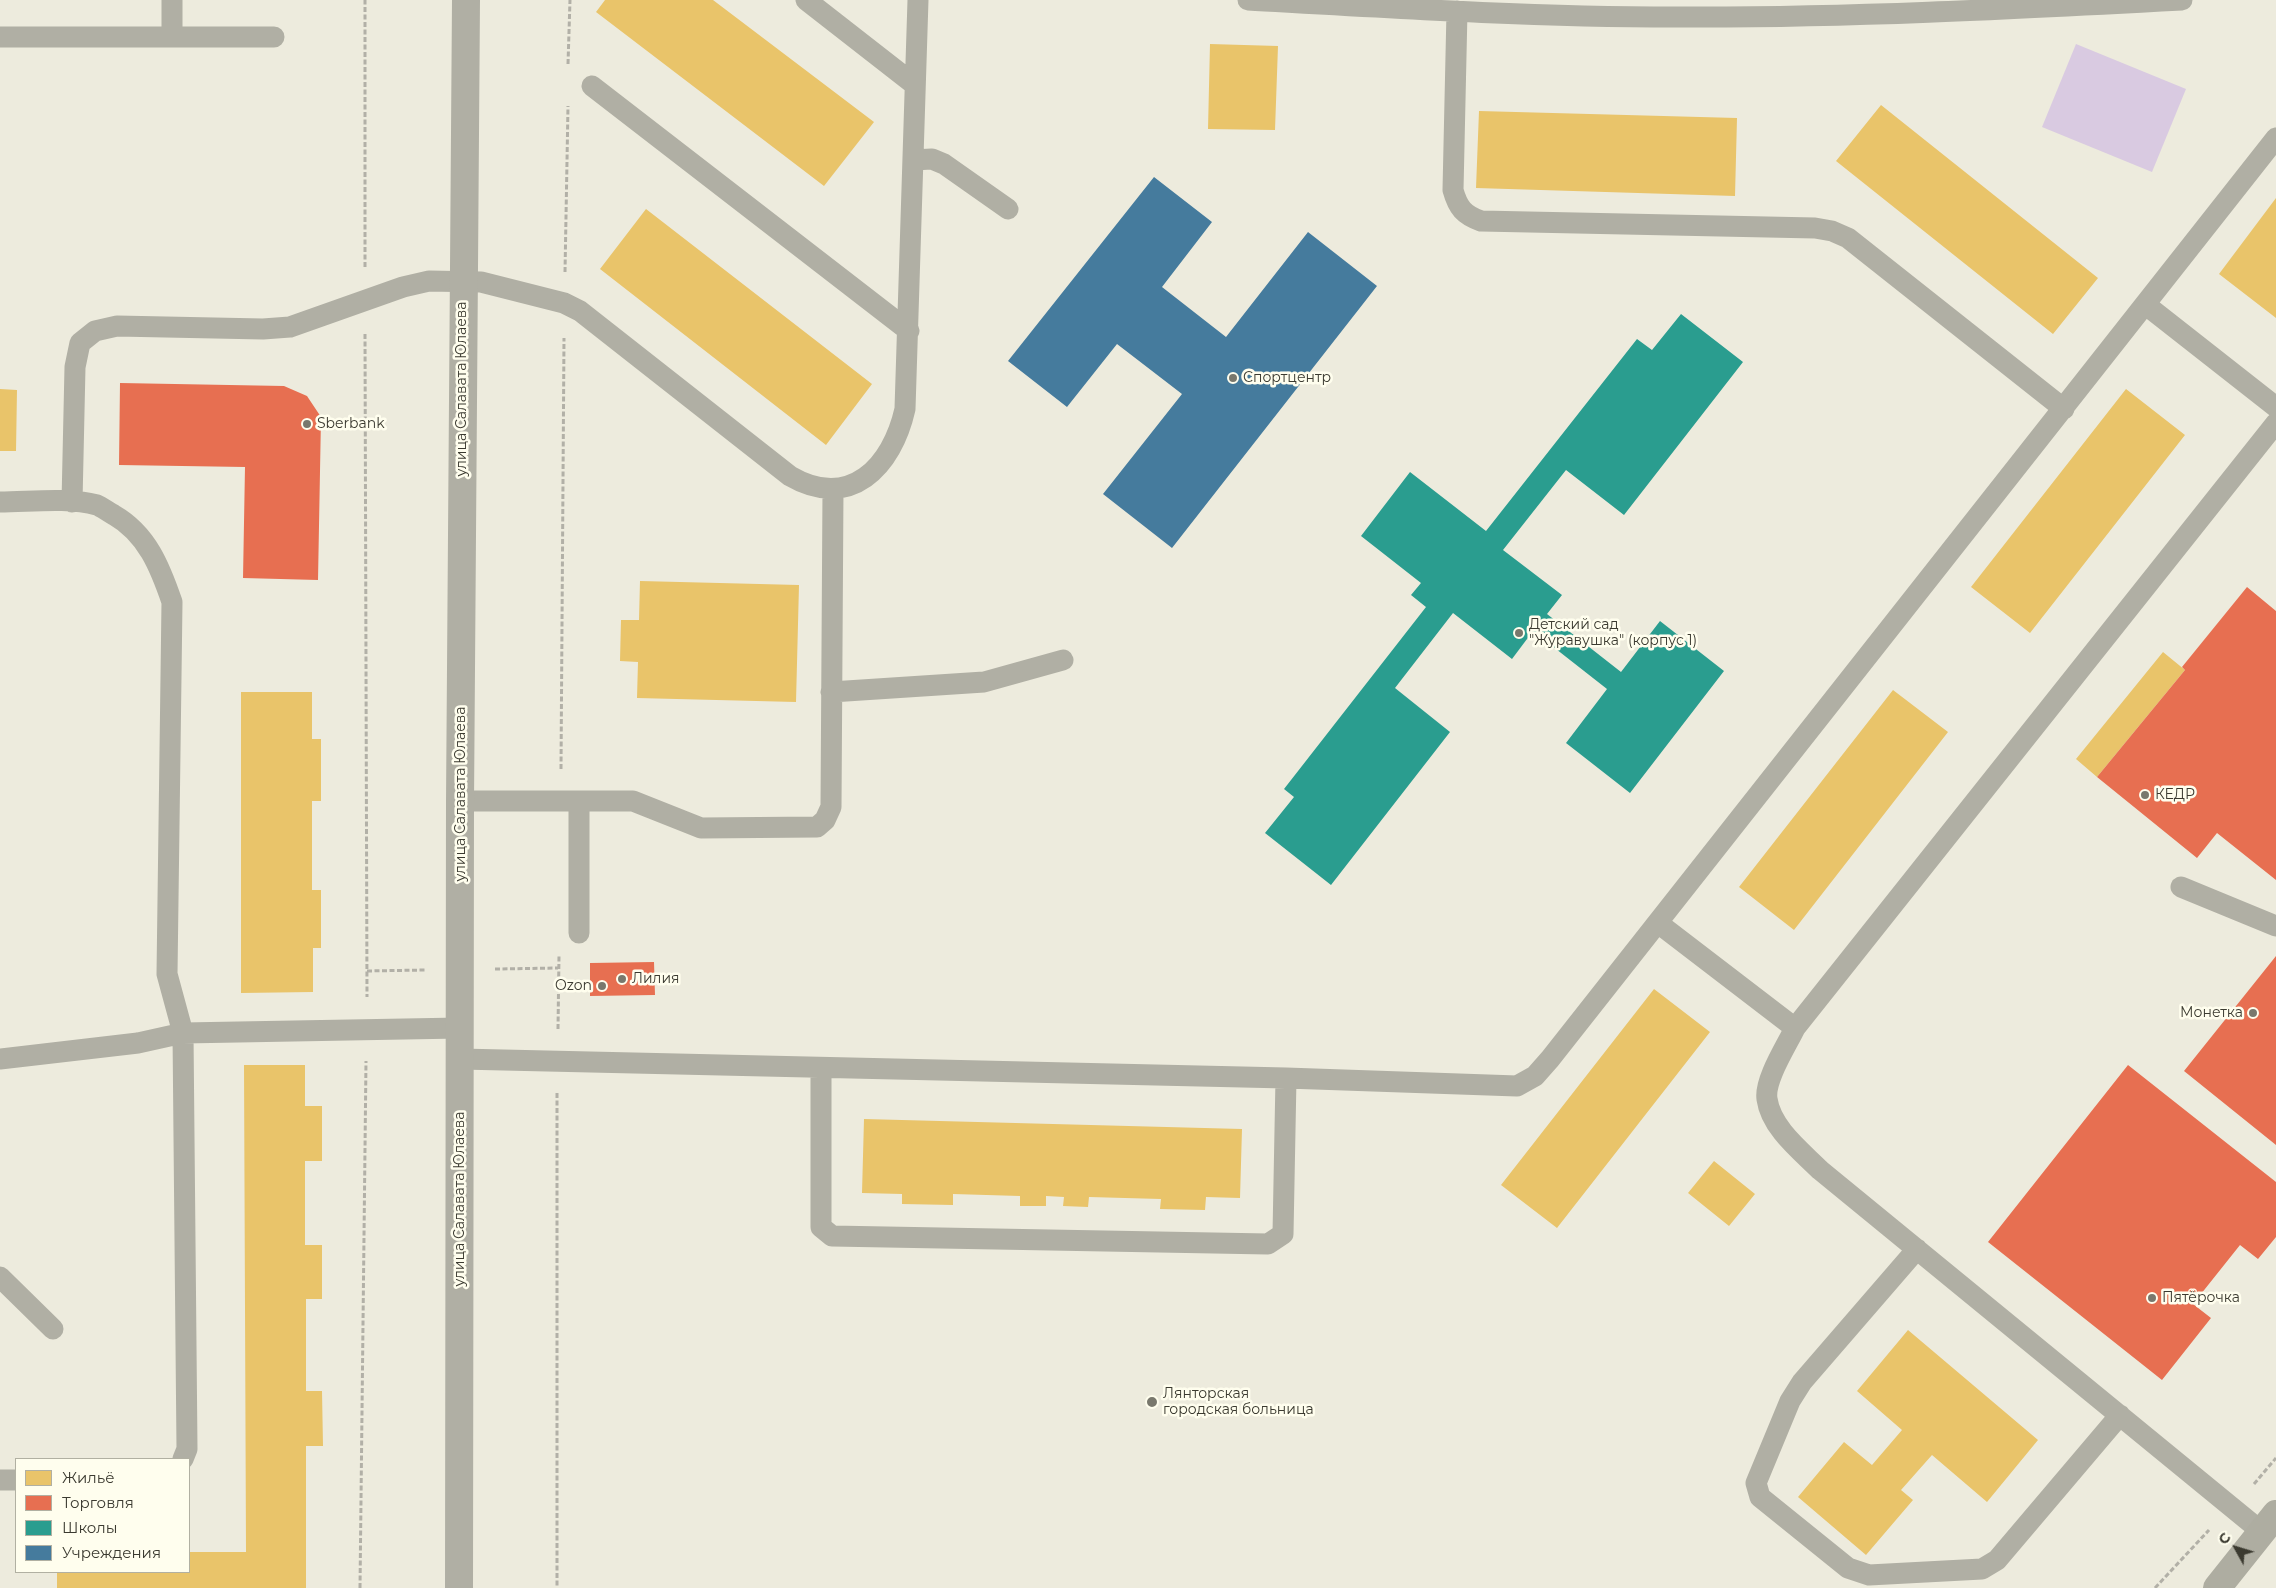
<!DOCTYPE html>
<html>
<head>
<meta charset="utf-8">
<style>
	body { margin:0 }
	#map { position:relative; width:2276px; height:1588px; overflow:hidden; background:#edebdd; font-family:Montserrat,sans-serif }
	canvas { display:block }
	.legend { position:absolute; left:15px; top:1458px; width:175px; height:115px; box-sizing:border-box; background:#fffeee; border:1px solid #b1b0a2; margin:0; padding:6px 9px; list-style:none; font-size:15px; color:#3b3a30 }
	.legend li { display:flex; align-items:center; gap:10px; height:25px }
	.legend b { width:25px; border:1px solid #b1b0a2 }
	.north { position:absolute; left:2211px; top:1523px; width:50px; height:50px; -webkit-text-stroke:4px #fffeee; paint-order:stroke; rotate:309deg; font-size:14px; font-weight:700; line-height:20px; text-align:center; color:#3b3a30 }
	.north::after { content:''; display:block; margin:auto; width:18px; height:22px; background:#3b3a30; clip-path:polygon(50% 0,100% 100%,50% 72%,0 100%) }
</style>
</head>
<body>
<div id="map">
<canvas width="2276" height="1588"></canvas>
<ul class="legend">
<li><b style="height:14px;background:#e9c46a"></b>Жильё</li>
<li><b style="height:14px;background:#e76f51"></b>Торговля</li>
<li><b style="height:14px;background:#2a9d8f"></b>Школы</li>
<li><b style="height:14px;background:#457b9d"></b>Учреждения</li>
</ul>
<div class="north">С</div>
</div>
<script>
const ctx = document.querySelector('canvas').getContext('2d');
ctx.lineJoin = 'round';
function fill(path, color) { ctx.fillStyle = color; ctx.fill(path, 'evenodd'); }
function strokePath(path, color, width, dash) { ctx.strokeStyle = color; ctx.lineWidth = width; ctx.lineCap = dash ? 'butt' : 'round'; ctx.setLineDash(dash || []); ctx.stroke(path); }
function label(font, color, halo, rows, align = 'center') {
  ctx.font = font + ' Montserrat,sans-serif'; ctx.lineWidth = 5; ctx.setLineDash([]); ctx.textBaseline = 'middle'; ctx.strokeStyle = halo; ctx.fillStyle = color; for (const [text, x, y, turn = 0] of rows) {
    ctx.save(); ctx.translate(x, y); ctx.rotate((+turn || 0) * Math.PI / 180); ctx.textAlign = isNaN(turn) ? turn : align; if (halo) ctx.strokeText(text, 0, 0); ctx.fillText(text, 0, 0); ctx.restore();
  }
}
fill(new Path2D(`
	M 2076,44 L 2186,89 L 2152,172 L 2042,127 Z`), '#d9cae1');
fill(new Path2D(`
	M 605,0 L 713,0 L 874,122 L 824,186 L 596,12 Z
	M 1210,44 L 1278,46 L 1275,130 L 1208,129 Z
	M 1881,105 L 2098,278 L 2053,334 L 1836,161 Z
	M 1479,111 L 1737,118 L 1735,196 L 1476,188 Z
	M 2276,198 L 2276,318 L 2219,274 Z
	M 646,209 L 872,384 L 826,445 L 600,269 Z
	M 0,389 L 17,390 L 16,451 L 0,451 Z
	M 2126,389 L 2185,435 L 2030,633 L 1971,587 Z
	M 640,581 L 799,585 L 796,702 L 637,698 L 638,662 L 620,661 L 621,620 L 639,620 Z
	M 2163,652 L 2185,670 L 2097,777 L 2076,759 Z
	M 1893,690 L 1948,732 L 1794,930 L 1739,887 Z
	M 241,692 L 312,692 L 312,739 L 321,739 L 321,801 L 312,801 L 312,890 L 321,890 L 321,948 L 313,948 L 313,992 L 241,993 Z
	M 1654,989 L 1710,1032 L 1557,1228 L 1501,1185 Z
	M 244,1065 L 305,1065 L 305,1106 L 322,1106 L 322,1161 L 305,1161 L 305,1245 L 322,1245 L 322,1299 L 306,1299 L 306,1391 L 322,1391 L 323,1446 L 306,1446 L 306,1588 L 57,1588 L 57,1572 L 189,1572 L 189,1552 L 246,1552 Z
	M 864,1119 L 1242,1129 L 1240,1198 L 1206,1197 L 1205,1210 L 1160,1209 L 1161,1199 L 1089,1197 L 1088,1207 L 1063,1206 L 1064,1197 L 1046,1196 L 1046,1206 L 1020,1206 L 1020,1196 L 953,1194 L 953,1205 L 902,1204 L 902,1194 L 862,1193 Z
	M 1714,1161 L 1755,1194 L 1729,1226 L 1688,1193 Z
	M 1908,1330 L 2038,1440 L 1987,1502 L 1932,1455 L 1901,1490 L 1913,1500 L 1866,1555 L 1798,1497 L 1844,1442 L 1872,1465 L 1902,1430 L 1857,1391 Z`), '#e9c46a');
fill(new Path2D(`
	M 120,383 L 284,386 L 307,396 L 321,417 L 318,580 L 243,578 L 245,467 L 119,465 Z
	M 2247,587 L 2276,611 L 2276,880 L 2217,833 L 2197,858 L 2097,777 L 2185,670 L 2182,667 Z
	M 2276,956 L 2276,1145 L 2184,1071 Z
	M 654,962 L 655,995 L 590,996 L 590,963 Z
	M 2128,1065 L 2276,1182 L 2276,1237 L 2258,1259 L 2240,1245 L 2193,1304 L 2211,1318 L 2162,1380 L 1988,1242 Z`), '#e76f51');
fill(new Path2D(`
	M 1681,314 L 1743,362 L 1624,515 L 1566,470 L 1503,550 L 1562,595 L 1547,614 L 1621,672 L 1660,621 L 1724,671 L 1630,793 L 1566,743 L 1607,689 L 1533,631 L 1512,659 L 1453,613 L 1395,688 L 1450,732 L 1331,885 L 1265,833 L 1294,797 L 1284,789 L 1426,607 L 1411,595 L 1421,583 L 1361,536 L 1410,472 L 1486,531 L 1637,339 L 1652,350 Z`), '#2a9d8f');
fill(new Path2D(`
	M 1154,177 L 1212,222 L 1162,287 L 1226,337 L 1308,232 L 1377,286 L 1172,548 L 1103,494 L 1182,394 L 1117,344 L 1067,407 L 1008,361 Z`), '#457b9d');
strokePath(new Path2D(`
	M 568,64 L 570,0
	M 365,267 L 365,0
	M 565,272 L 568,106
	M 365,334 L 367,997
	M 561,769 L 564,338
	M 495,969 L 558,968
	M 367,971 L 426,970
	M 558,1029 L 559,956
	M 557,1093 L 557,1588
	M 2254,1484 L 2276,1458
	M 360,1588 L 366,1061
	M 2155,1588 L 2209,1530`), '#b2b0a7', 3, [5, 2.5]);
strokePath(new Path2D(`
	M 806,0 L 915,85
	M 1248,0 C 1390,8 1533,17 1675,17 C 1844,18 2013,9 2182,0
	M 1457,11 L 1453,190 C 1458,208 1464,215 1481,221 L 1815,228 L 1832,231 L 1848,238 L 2064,409
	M 0,37 L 274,37
	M 172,37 L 172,0
	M 592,86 L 909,331
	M 913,160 L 932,159 L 944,164 L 1008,209
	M 2146,305 L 2276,407
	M 0,502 C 30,502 67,497 97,505 C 102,507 108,512 114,515 C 147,534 160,567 172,602 L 167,974 L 183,1033 L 187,1449 L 183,1459
	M 72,502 L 75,367 L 80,343 L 95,331 L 117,326 L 263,329 L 290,327 L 403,287 L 429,281 L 481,282 L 564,303 L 580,311 L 790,476 C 850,511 892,467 905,409 L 918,0
	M 831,692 L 984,682 L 1063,660
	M 460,801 L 633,801 L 701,828 L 817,827 L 825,820 L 831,807 L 833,489
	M 2181,887 L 2276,926
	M 1658,923 L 1795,1028 C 1787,1045 1764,1080 1767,1099 C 1771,1128 1801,1151 1820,1170 L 2262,1532
	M 579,933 L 579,801
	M 1795,1028 L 2276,423
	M 0,1059 L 138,1043 L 183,1033 L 460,1028
	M 460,1059 L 1286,1078 L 1517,1086 L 1535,1076 L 1550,1059 L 2276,138
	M 821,1068 L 821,1227 L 832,1236 L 1268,1244 L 1283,1234 L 1286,1078
	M 1917,1249 L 1802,1382 L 1790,1401 L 1756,1483 L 1760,1497 L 1848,1568 L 1869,1575 L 1982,1569 L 1997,1560 L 2120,1415
	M 0,1277 L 53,1329
	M 0,1480 L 16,1480`), '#b0afa4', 21);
strokePath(new Path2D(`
	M 459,1588 L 460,801 L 466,0`), '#b0afa4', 28);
strokePath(new Path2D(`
	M 2217,1588 L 2276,1514`), '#aeada1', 28);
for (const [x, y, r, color] of [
	[1233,378,5,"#79786d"],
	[307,424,5,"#79786d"],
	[1519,633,5,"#79786d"],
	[2145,795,5,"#79786d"],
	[622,979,5,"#79786d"],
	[602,986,5,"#79786d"],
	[2253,1013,5,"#79786d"],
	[2152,1298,5,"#79786d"],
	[1152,1402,6,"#79786d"]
]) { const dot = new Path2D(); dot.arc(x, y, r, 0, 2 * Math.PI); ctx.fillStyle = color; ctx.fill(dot); strokePath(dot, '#fffeee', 2); }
label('14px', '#3b3a30', '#fffeee', [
	["Спортцентр",1243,378],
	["Sberbank",317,424],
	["Детский сад",1529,625],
	["\"Журавушка\" (корпус 1)",1529,641],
	["КЕДР",2155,795],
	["Лилия",632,979],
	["Ozon",592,986,"right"],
	["Монетка",2243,1013,"right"],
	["Пятёрочка",2162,1298],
	["Лянторская",1163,1394],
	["городская больница",1163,1410]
], 'left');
label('14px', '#3b3a30', '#fffeee', [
	["улица Салавата Юлаева",462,389,-90],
	["улица Салавата Юлаева",461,794,-90],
	["улица Салавата Юлаева",460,1199,-90]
]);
</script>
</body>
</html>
